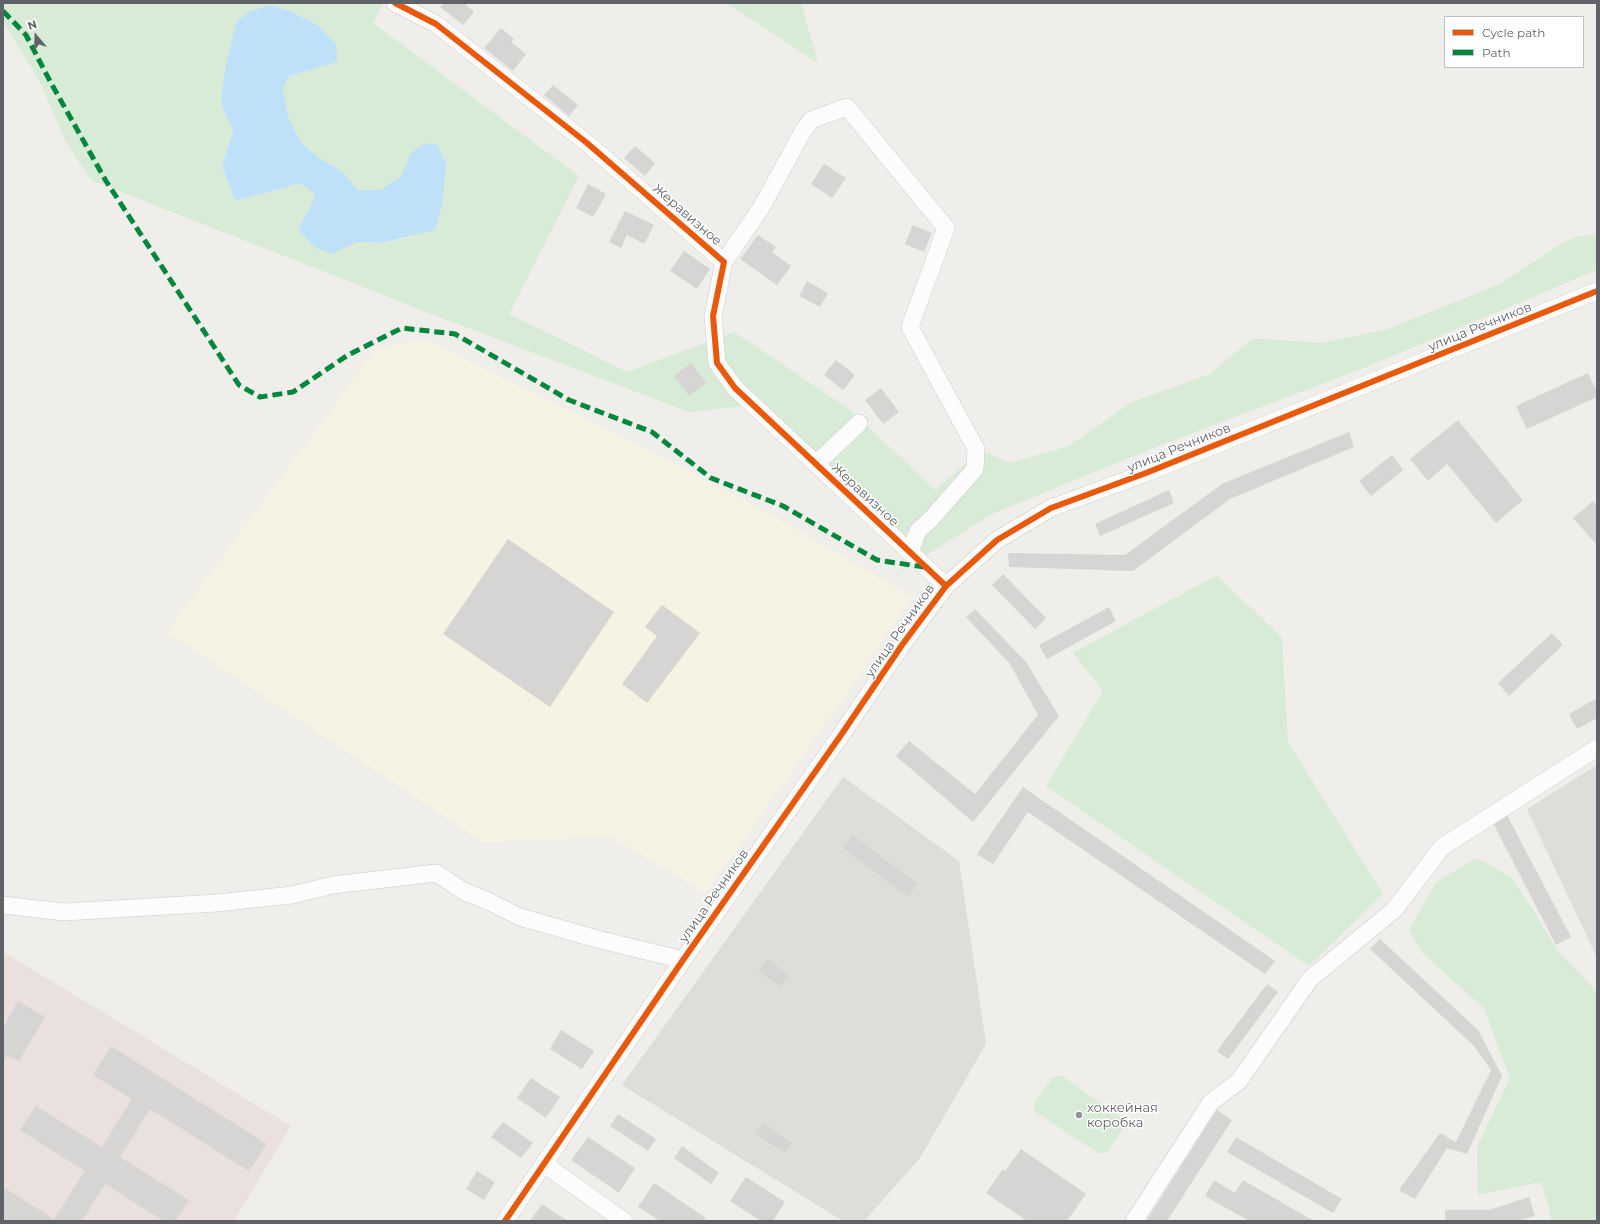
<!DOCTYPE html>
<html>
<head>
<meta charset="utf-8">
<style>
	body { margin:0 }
	#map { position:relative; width:1600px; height:1224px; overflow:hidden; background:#efeeea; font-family:Montserrat,sans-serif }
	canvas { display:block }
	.frame { position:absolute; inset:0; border:4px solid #5f6368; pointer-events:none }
	.legend { position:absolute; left:1444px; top:16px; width:140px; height:52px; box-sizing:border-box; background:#fff; border:1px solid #bfc1c3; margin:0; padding:5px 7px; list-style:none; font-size:12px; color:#5f6368 }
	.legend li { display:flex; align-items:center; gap:8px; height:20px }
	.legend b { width:20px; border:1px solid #bfc1c3 }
	.north { position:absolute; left:16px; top:16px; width:40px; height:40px; -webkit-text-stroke:3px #fff; paint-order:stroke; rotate:341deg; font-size:11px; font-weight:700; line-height:16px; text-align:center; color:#5f6368 }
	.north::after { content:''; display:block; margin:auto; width:14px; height:18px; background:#5f6368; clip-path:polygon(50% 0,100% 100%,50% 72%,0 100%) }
</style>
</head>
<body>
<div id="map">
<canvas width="1600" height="1224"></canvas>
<div class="frame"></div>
<ul class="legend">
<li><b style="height:5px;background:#e8590c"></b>Cycle path</li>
<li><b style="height:5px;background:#00873e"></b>Path</li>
</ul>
<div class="north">N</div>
</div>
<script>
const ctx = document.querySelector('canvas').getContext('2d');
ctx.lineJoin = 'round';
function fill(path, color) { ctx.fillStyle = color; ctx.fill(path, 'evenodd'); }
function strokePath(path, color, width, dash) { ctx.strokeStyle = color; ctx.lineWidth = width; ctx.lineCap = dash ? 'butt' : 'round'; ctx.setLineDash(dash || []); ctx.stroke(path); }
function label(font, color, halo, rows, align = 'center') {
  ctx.font = font + ' Montserrat,sans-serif'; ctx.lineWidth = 3; ctx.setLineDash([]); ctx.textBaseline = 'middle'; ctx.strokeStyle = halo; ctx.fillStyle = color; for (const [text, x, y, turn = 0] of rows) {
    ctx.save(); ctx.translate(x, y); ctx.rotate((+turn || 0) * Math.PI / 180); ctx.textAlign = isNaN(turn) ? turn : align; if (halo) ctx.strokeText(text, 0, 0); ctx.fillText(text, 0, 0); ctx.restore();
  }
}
fill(new Path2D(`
	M 426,339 L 747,501 L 912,597 L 868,663 L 706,893 L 612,837 L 483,842 L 167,632 L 377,348 Z`), '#f7f3e4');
fill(new Path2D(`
	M 1597,765 L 1597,958 L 1527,809 Z
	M 843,777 L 959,861 L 986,1044 L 920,1158 L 864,1221 L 843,1221 L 622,1085 Z`), '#dfddda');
fill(new Path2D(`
	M 3,952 L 291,1126 L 234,1221 L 3,1221 Z`), '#eae0de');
fill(new Path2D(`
	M 3,3 L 383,3 L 373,23 L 579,176 L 509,314 L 627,372 L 734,332 L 852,411 L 935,490 L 982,450 L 1009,463 L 1069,446 L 1132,402 L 1210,374 L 1253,338 L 1321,343 L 1388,329 L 1498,285 L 1559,245 L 1576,237 L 1597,234 L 1597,270 L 1364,368 L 1156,447 L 990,515 L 897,574 L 912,560 L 754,405 L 689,412 L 439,317 L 91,180 L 67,144 L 38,78 L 3,22 ZM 270,5 L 292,12 L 319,26 L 337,62 L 289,76 L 283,88 L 288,117 L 301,143 L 322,160 L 341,170 L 358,190 L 380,190 L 401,177 L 410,154 L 424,143 L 411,237 L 381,243 L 357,242 L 332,254 L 298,229 L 309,210 L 315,194 L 301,183 L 235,201 L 222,166 Z
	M 726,3 L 801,3 L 818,63 Z
	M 1217,575 L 1282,638 L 1288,742 L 1383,894 L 1309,966 L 1046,786 L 1103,691 L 1073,653 Z
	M 1477,858 L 1511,877 L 1532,908 L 1556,949 L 1597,992 L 1597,1221 L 1551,1221 L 1549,1208 L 1541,1182 L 1478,1195 L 1477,1147 L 1510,1078 L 1484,1008 L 1423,954 L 1409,930 L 1436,882 Z
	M 1061,1075 L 1124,1120 L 1125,1126 L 1106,1153 L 1098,1153 L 1034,1111 L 1034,1103 L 1052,1078 Z`), '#d8ebd6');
fill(new Path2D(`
	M 270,5 L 292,12 L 319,26 L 336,44 L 337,62 L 289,76 L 283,88 L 288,117 L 301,143 L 322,160 L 341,170 L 358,190 L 380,190 L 401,177 L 410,154 L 424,143 L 438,145 L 446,165 L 442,206 L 435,230 L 381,243 L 357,242 L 332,254 L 314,247 L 298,229 L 309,210 L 315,195 L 301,183 L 235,201 L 222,166 L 233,131 L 221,102 L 226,64 L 237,21 L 249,12 Z`), '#bfe0f9');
fill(new Path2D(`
	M 444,3 L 464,3 L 474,12 L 463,25 L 440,7 Z
	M 501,28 L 514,39 L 511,42 L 526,54 L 513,71 L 484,48 Z
	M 553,85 L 578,105 L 569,116 L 544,95 Z
	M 635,146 L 655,163 L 645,176 L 624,158 Z
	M 824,164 L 846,178 L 832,198 L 811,184 Z
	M 588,184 L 606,194 L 593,217 L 576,208 Z
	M 625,211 L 654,225 L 644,244 L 627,235 L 621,248 L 609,242 Z
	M 913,225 L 932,233 L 924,252 L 905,244 Z
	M 758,235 L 776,247 L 772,252 L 791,266 L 777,285 L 740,259 Z
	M 684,251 L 710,269 L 697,289 L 670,271 Z
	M 807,281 L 828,293 L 820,307 L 799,296 Z
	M 836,360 L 855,375 L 843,390 L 824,375 Z
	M 691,363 L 706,383 L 689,396 L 674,376 Z
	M 1588,373 L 1597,392 L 1597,397 L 1527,429 L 1516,406 Z
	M 881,388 L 899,412 L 883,424 L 865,400 Z
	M 1458,420 L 1523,500 L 1496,523 L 1447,464 L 1428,481 L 1410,459 Z
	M 1349,432 L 1354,447 L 1230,499 L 1133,571 L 1009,567 L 1008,553 L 1125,555 L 1222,484 Z
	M 1392,455 L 1403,470 L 1371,496 L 1359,481 Z
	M 1169,490 L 1174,503 L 1100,536 L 1095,524 Z
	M 1593,501 L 1597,505 L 1597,545 L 1573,518 Z
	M 508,539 L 614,612 L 550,707 L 443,634 Z
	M 1003,574 L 1046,618 L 1035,629 L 992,585 Z
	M 662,605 L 700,633 L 647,703 L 622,684 L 657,636 L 645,627 Z
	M 1109,607 L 1116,621 L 1047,659 L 1039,645 Z
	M 975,609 L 1026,662 L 1059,716 L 973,822 L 896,756 L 909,741 L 975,794 L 1038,715 L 1010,664 L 966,617 Z
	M 1552,633 L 1563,645 L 1509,696 L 1498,683 Z
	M 1597,698 L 1597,718 L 1577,729 L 1569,714 Z
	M 1023,787 L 1275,961 L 1265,974 L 1028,812 L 993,864 L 977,854 Z
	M 1507,815 L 1571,937 L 1556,945 L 1493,823 Z
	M 853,835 L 918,884 L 908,897 L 843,848 Z
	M 1380,939 L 1478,1030 L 1502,1076 L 1467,1154 L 1447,1148 L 1415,1199 L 1399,1190 L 1440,1133 L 1456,1142 L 1491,1070 L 1474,1046 L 1370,949 Z
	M 768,959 L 789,975 L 780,987 L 758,971 Z
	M 1267,984 L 1278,992 L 1228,1059 L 1217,1051 Z
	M 18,1001 L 45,1017 L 19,1061 L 7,1056 L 3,1063 L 3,1028 Z
	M 561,1030 L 594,1051 L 582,1069 L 550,1049 Z
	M 111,1046 L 267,1144 L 249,1171 L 150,1109 L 120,1157 L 189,1200 L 176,1221 L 164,1221 L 105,1184 L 82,1221 L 3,1221 L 3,1187 L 54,1219 L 85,1171 L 20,1130 L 36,1106 L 102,1147 L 132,1099 L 93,1075 Z
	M 531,1078 L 560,1097 L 546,1118 L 517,1098 Z
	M 1217,1110 L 1232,1120 L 1167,1221 L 1146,1221 Z
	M 618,1114 L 656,1139 L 648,1151 L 610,1126 Z
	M 503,1122 L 533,1143 L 521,1158 L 491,1137 Z
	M 763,1123 L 792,1143 L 785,1153 L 755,1134 Z
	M 588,1137 L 635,1168 L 619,1193 L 571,1160 Z
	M 1236,1137 L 1342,1199 L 1333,1213 L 1227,1152 Z
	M 682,1146 L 719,1173 L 711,1184 L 674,1158 Z
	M 1021,1149 L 1086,1194 L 1067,1221 L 1027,1221 L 986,1193 L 1003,1169 L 1005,1171 Z
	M 477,1171 L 495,1182 L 484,1200 L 466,1189 Z
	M 746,1177 L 785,1202 L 773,1221 L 761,1221 L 730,1201 Z
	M 1214,1180 L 1235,1193 L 1243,1180 L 1314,1221 L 1249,1221 L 1205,1196 Z
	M 654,1183 L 706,1218 L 704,1221 L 660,1221 L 638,1207 Z
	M 1529,1197 L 1535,1216 L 1516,1221 L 1445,1221 L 1445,1210 L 1489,1210 Z
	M 542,1204 L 568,1221 L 530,1221 Z`), '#d6d5d3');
const minor = new Path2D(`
	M 395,3 L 436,24 L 587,143 L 724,262 L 713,316 L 717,363 L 735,388 L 946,586
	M 724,262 L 761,208 L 803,131 L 811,120 L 847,107 L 946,228 L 910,327 L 976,449 L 975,469 L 930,520 L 918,531 L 910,552
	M 816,464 L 859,423
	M 3,905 L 64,912 L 217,903 L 292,895 L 333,885 L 436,873 L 465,892 L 488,901 L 520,917 L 597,939 L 683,960
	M 544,1164 L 624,1221
	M 505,1221 L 683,960 L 841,735 L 902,645 L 946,586 L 997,540 L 1051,508 L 1146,473 L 1597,291
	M 1134,1221 L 1211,1102 L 1239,1081 L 1310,979 L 1394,910 L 1442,847 L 1597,748`);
strokePath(minor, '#cbcccc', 18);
strokePath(minor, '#fdfcfc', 17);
strokePath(new Path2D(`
	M 3,11 L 26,35 L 51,83 L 106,181 L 239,385 L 260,397 L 293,392 L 348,355 L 402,328 L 455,334 L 569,400 L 652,432 L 711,478 L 783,506 L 877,560 L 924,567`), '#00873e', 5, [10, 5]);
strokePath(new Path2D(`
	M 395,3 L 436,24 L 587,143 L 724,262 L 713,316 L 717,363 L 735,388 L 946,586
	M 505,1221 L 683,960 L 841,735 L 902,645 L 946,586 L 997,540 L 1051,508 L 1146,473 L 1597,291`), '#e8590c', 6);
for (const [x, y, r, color] of [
	[1079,1115,4,"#919496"]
]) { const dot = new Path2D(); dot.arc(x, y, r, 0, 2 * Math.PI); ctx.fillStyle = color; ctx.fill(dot); strokePath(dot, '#fff', 1.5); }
label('13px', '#5f6368', '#fff', [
	["Жеравизное",687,215,41],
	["улица Речников",1480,327,-22],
	["улица Речников",1179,448,-22],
	["Жеравизное",865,495,43],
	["улица Речников",900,631,-55],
	["улица Речников",714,896,-55]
]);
label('13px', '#5f6368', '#fff', [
	["хоккейная",1087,1108],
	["коробка",1087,1123]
], 'left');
</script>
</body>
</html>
